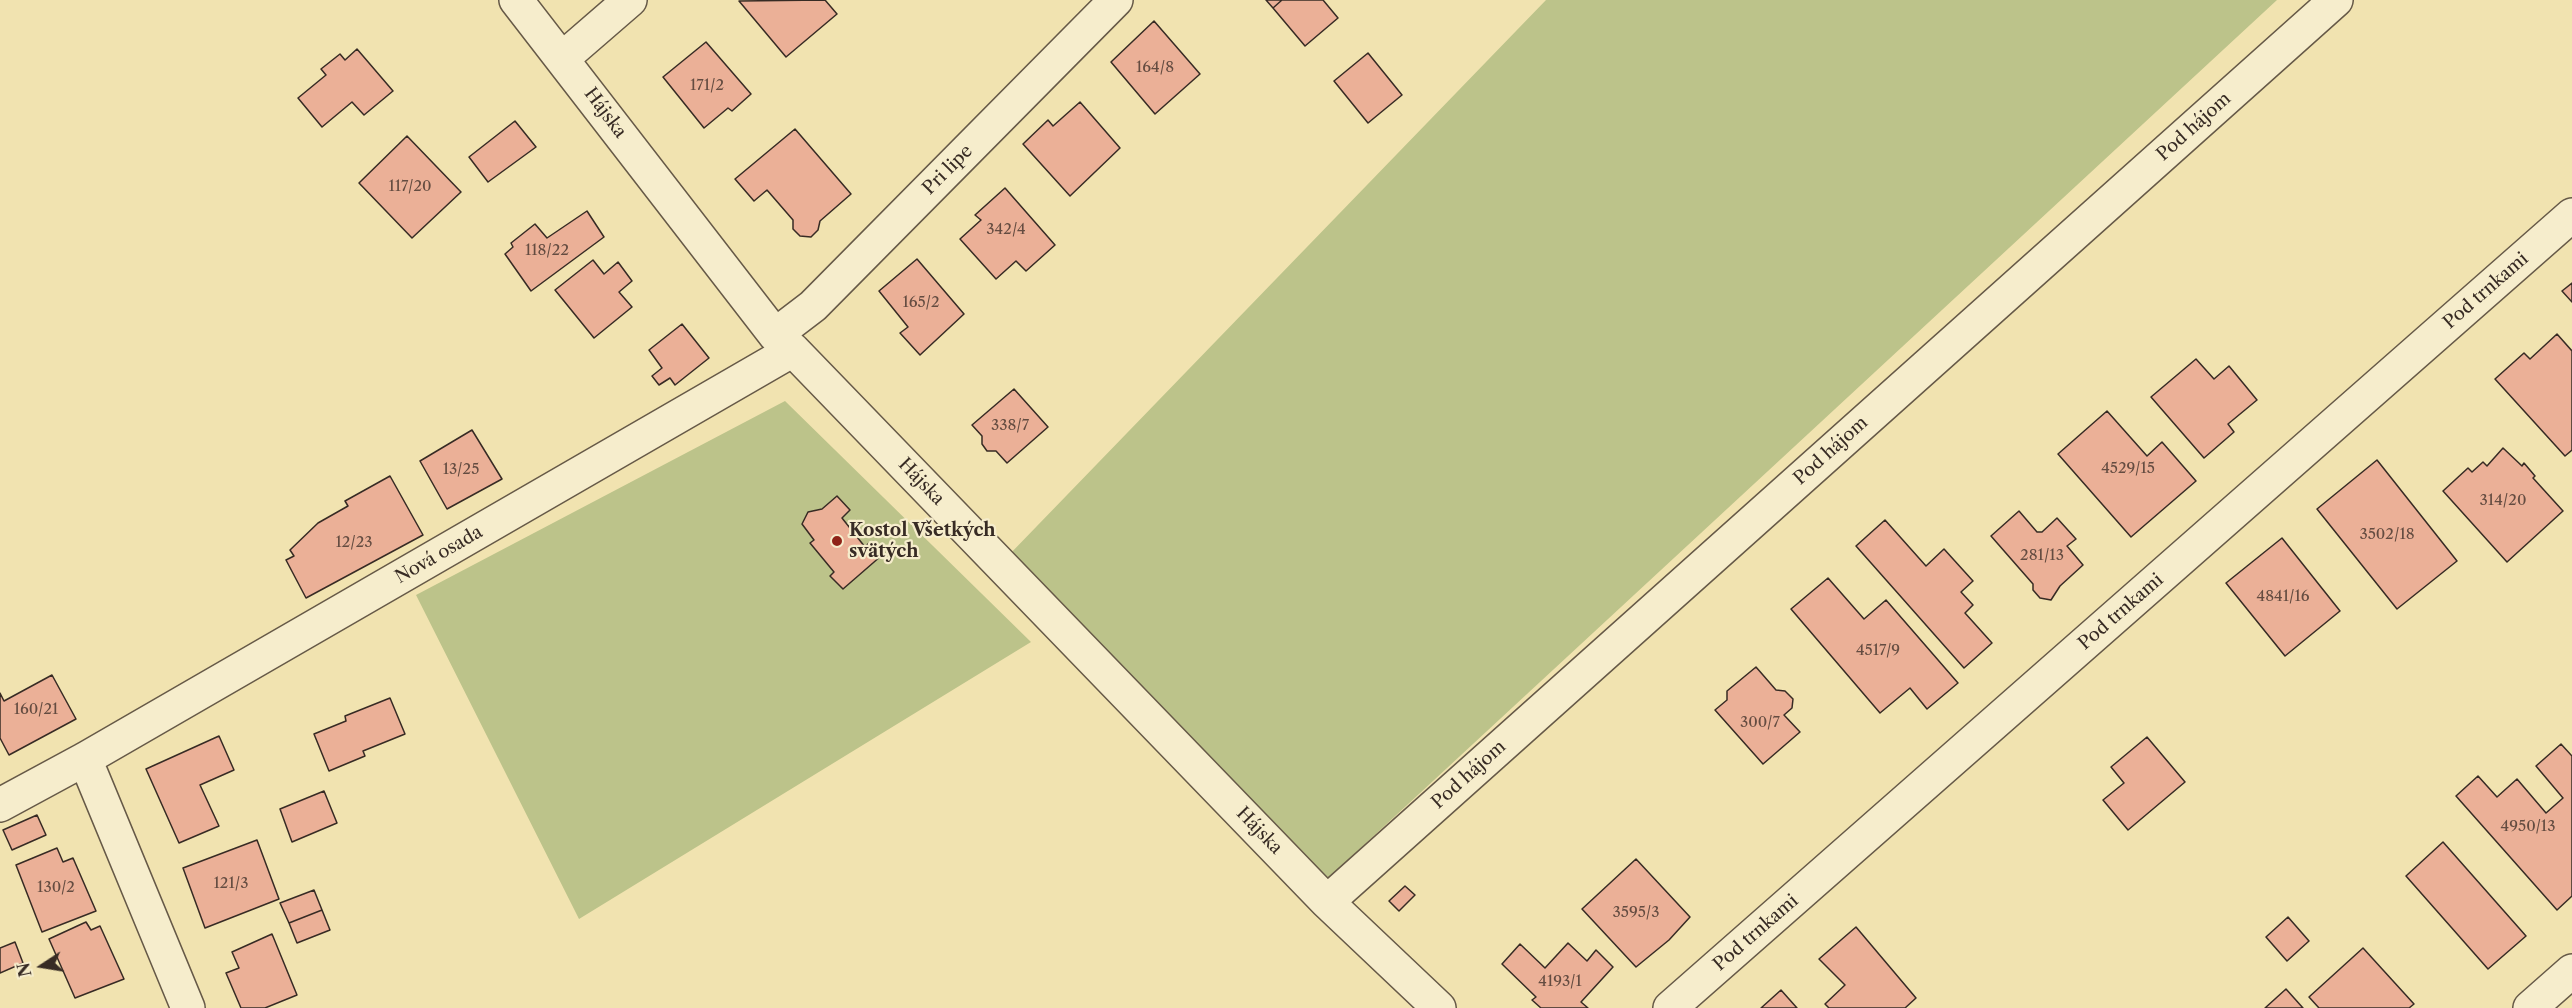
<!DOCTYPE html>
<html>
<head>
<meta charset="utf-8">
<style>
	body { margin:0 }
	#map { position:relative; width:2572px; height:1008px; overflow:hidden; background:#f1e3b0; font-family:"Libre Caslon Text",serif }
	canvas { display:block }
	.north { position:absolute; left:12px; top:936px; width:60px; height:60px; -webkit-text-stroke:4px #f6edcc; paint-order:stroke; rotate:258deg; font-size:16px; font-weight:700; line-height:24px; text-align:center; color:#372b24 }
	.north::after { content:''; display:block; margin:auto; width:21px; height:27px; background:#372b24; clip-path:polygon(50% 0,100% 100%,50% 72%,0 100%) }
</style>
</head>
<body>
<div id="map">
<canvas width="2572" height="1008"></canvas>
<div class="north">N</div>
</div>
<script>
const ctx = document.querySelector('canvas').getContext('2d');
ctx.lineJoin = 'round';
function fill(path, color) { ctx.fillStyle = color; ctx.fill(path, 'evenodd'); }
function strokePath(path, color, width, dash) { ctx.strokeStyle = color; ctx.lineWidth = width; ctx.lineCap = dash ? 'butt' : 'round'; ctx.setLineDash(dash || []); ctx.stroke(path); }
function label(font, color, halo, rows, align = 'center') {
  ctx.font = font + ' "Libre Caslon Text",serif'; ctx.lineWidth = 4.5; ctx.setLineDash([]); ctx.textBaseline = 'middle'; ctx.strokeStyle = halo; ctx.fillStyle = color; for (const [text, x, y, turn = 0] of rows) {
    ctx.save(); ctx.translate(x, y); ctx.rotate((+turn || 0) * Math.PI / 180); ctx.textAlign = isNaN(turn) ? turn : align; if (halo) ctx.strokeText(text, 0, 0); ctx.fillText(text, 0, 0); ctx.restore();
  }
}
fill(new Path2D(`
	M 1546,0 L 2277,0 L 1326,880 L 1007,557 Z
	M 785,401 L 1031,642 L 579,919 L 416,595 Z`), '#bcc38a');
const building = new Path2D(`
	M 825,0 L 837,14 L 786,57 L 739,1 Z
	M 1266,0 L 1282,0 L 1273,8 Z
	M 1282,0 L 1323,0 L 1338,18 L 1305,46 L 1273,8 Z
	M 1154,21 L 1200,74 L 1155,114 L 1111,62 Z
	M 706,42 L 751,94 L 732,111 L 728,108 L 704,128 L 663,77 Z
	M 357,49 L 393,91 L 364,115 L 352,102 L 322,127 L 298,98 L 326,75 L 321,69 L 340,54 L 345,60 Z
	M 1368,53 L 1402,95 L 1368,123 L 1334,81 Z
	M 1080,102 L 1120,148 L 1070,196 L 1023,144 L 1048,120 L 1053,126 Z
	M 515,121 L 536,147 L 488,182 L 469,157 Z
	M 795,129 L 851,194 L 820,221 L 818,230 L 811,237 L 800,236 L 793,229 L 793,220 L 767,190 L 754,201 L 735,179 Z
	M 407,136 L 461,192 L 412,238 L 359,183 Z
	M 1005,188 L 1055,245 L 1026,271 L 1016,261 L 996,279 L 960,239 L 981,220 L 975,215 Z
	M 587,211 L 604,237 L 531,291 L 505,254 L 513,247 L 511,243 L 535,224 L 547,238 Z
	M 917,259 L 964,314 L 920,355 L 900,333 L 908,327 L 879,291 Z
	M 593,260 L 604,274 L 618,262 L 632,281 L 619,292 L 632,307 L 594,338 L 555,290 Z
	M 2572,283 L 2572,302 L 2562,291 Z
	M 682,324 L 709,358 L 675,385 L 670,378 L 659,385 L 652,376 L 662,368 L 649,350 Z
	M 2557,334 L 2572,351 L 2572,450 L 2565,456 L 2495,379 L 2524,353 L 2530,359 Z
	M 2196,359 L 2214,379 L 2229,366 L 2257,400 L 2228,424 L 2234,432 L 2204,458 L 2151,397 Z
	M 1014,389 L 1048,427 L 1007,463 L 996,451 L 987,451 L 982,444 L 982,436 L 972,425 Z
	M 2107,411 L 2147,456 L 2162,442 L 2196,481 L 2131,537 L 2058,454 Z
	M 472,430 L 502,479 L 447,509 L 420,461 Z
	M 2503,448 L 2522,466 L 2524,463 L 2535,476 L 2533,478 L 2563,511 L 2507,562 L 2443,491 L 2468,468 L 2472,472 L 2483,462 L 2487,466 Z
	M 2377,460 L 2457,561 L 2397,609 L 2317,509 Z
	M 390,476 L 423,535 L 306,598 L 286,560 L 294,556 L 290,550 L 318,523 L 348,506 L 345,501 Z
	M 837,496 L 850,510 L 842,518 L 865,547 L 869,543 L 881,556 L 843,589 L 830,576 L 834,572 L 810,543 L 814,540 L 802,524 L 808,512 L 822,509 Z
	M 2019,511 L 2037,532 L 2042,532 L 2057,518 L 2076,539 L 2067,546 L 2083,565 L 2060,586 L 2051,600 L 2040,598 L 2033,590 L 2033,584 L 1991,536 Z
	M 1885,520 L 1926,566 L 1944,549 L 1973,581 L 1961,592 L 1973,605 L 1965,613 L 1992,643 L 1964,668 L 1856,546 Z
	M 2282,538 L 2340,611 L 2285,656 L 2226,583 Z
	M 1828,578 L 1864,619 L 1886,600 L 1958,683 L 1927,709 L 1910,688 L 1880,713 L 1791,609 Z
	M 1756,667 L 1776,690 L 1785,691 L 1793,699 L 1792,708 L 1784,715 L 1800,732 L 1763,764 L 1715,710 L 1727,700 L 1727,691 Z
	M 52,675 L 76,719 L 9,755 L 0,738 L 0,693 L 4,701 Z
	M 390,698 L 405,734 L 363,751 L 365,756 L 329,771 L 314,734 L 346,721 L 345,716 Z
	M 219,736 L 234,770 L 200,785 L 219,826 L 179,843 L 146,769 Z
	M 2147,737 L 2185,782 L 2128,830 L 2103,800 L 2124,783 L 2111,767 Z
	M 2561,744 L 2572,756 L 2572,896 L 2557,910 L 2456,796 L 2478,776 L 2497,797 L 2517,779 L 2546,813 L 2563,798 L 2536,766 Z
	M 324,791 L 337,823 L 292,842 L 280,809 Z
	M 37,815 L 46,835 L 12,850 L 3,830 Z
	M 257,840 L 279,899 L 205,928 L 183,868 Z
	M 2443,842 L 2526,936 L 2488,969 L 2406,876 Z
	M 57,848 L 63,862 L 73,858 L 96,911 L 42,932 L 16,865 Z
	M 1636,859 L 1690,917 L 1669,940 L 1636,967 L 1582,909 Z
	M 1405,886 L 1415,895 L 1399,911 L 1389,901 Z
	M 314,890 L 322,910 L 289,923 L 280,903 Z
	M 322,910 L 330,930 L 297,943 L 289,923 Z
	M 2288,917 L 2309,941 L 2287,961 L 2266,937 Z
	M 86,922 L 91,930 L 100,926 L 124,979 L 75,998 L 49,939 Z
	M 1856,927 L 1916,998 L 1905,1008 L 1829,1008 L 1825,1004 L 1845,985 L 1819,959 Z
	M 272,934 L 297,995 L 265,1008 L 241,1008 L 226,973 L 239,968 L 232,952 Z
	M 15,942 L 23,963 L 0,973 L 0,948 Z
	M 1568,943 L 1587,961 L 1596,950 L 1613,967 L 1581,1002 L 1588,1008 L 1541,1008 L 1532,1000 L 1536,997 L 1502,964 L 1520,944 L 1545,968 Z
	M 2363,948 L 2414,1004 L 2409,1008 L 2319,1008 L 2309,997 Z
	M 2286,989 L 2303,1008 L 2265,1008 Z
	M 1781,990 L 1797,1008 L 1761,1008 Z`);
fill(building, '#ebb097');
strokePath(building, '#372b24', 1.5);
const street = new Path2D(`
	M 516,0 L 775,335 L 793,350 L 1327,902 L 1439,1008
	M 563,58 L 630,0
	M 775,335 L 813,306 L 1116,0
	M 85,759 L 188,1008
	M 0,805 L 85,759 L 793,350
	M 1327,902 L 2336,0
	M 1670,1008 L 2572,215
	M 2530,1008 L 2572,971`);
strokePath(street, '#665947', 36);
strokePath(street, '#f6edcc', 33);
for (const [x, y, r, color] of [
	[837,541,6,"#8f2418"]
]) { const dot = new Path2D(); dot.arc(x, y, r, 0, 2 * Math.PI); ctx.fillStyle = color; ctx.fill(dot); strokePath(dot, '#f6edcc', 2); }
label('15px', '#644c41', null, [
	["164/8",1155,68],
	["171/2",707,86],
	["117/20",410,187],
	["342/4",1006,230],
	["118/22",547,251],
	["165/2",921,303],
	["338/7",1010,426],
	["4529/15",2128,469],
	["13/25",461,470],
	["314/20",2503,501],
	["3502/18",2387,535],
	["12/23",354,543],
	["281/13",2042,556],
	["4841/16",2283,597],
	["4517/9",1878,651],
	["160/21",36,710],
	["300/7",1760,723],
	["4950/13",2528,827],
	["121/3",231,884],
	["130/2",56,888],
	["3595/3",1636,913],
	["4193/1",1560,982]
]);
label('18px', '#372b24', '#f6edcc', [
	["Hájska",605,113,53],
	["Pod hájom",2194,127,-42],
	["Pri lipe",948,170,-45],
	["Pod trnkami",2486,291,-41],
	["Pod hájom",1831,451,-42],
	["Hájska",921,482,46],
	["Nová osada",439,555,-30],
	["Pod trnkami",2121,612,-41],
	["Pod hájom",1469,775,-42],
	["Hájska",1259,831,46],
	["Pod trnkami",1756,933,-41]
]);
label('bold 18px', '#372b24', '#f6edcc', [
	["Kostol Všetkých",849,531],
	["svätých",849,552]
], 'left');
</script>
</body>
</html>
